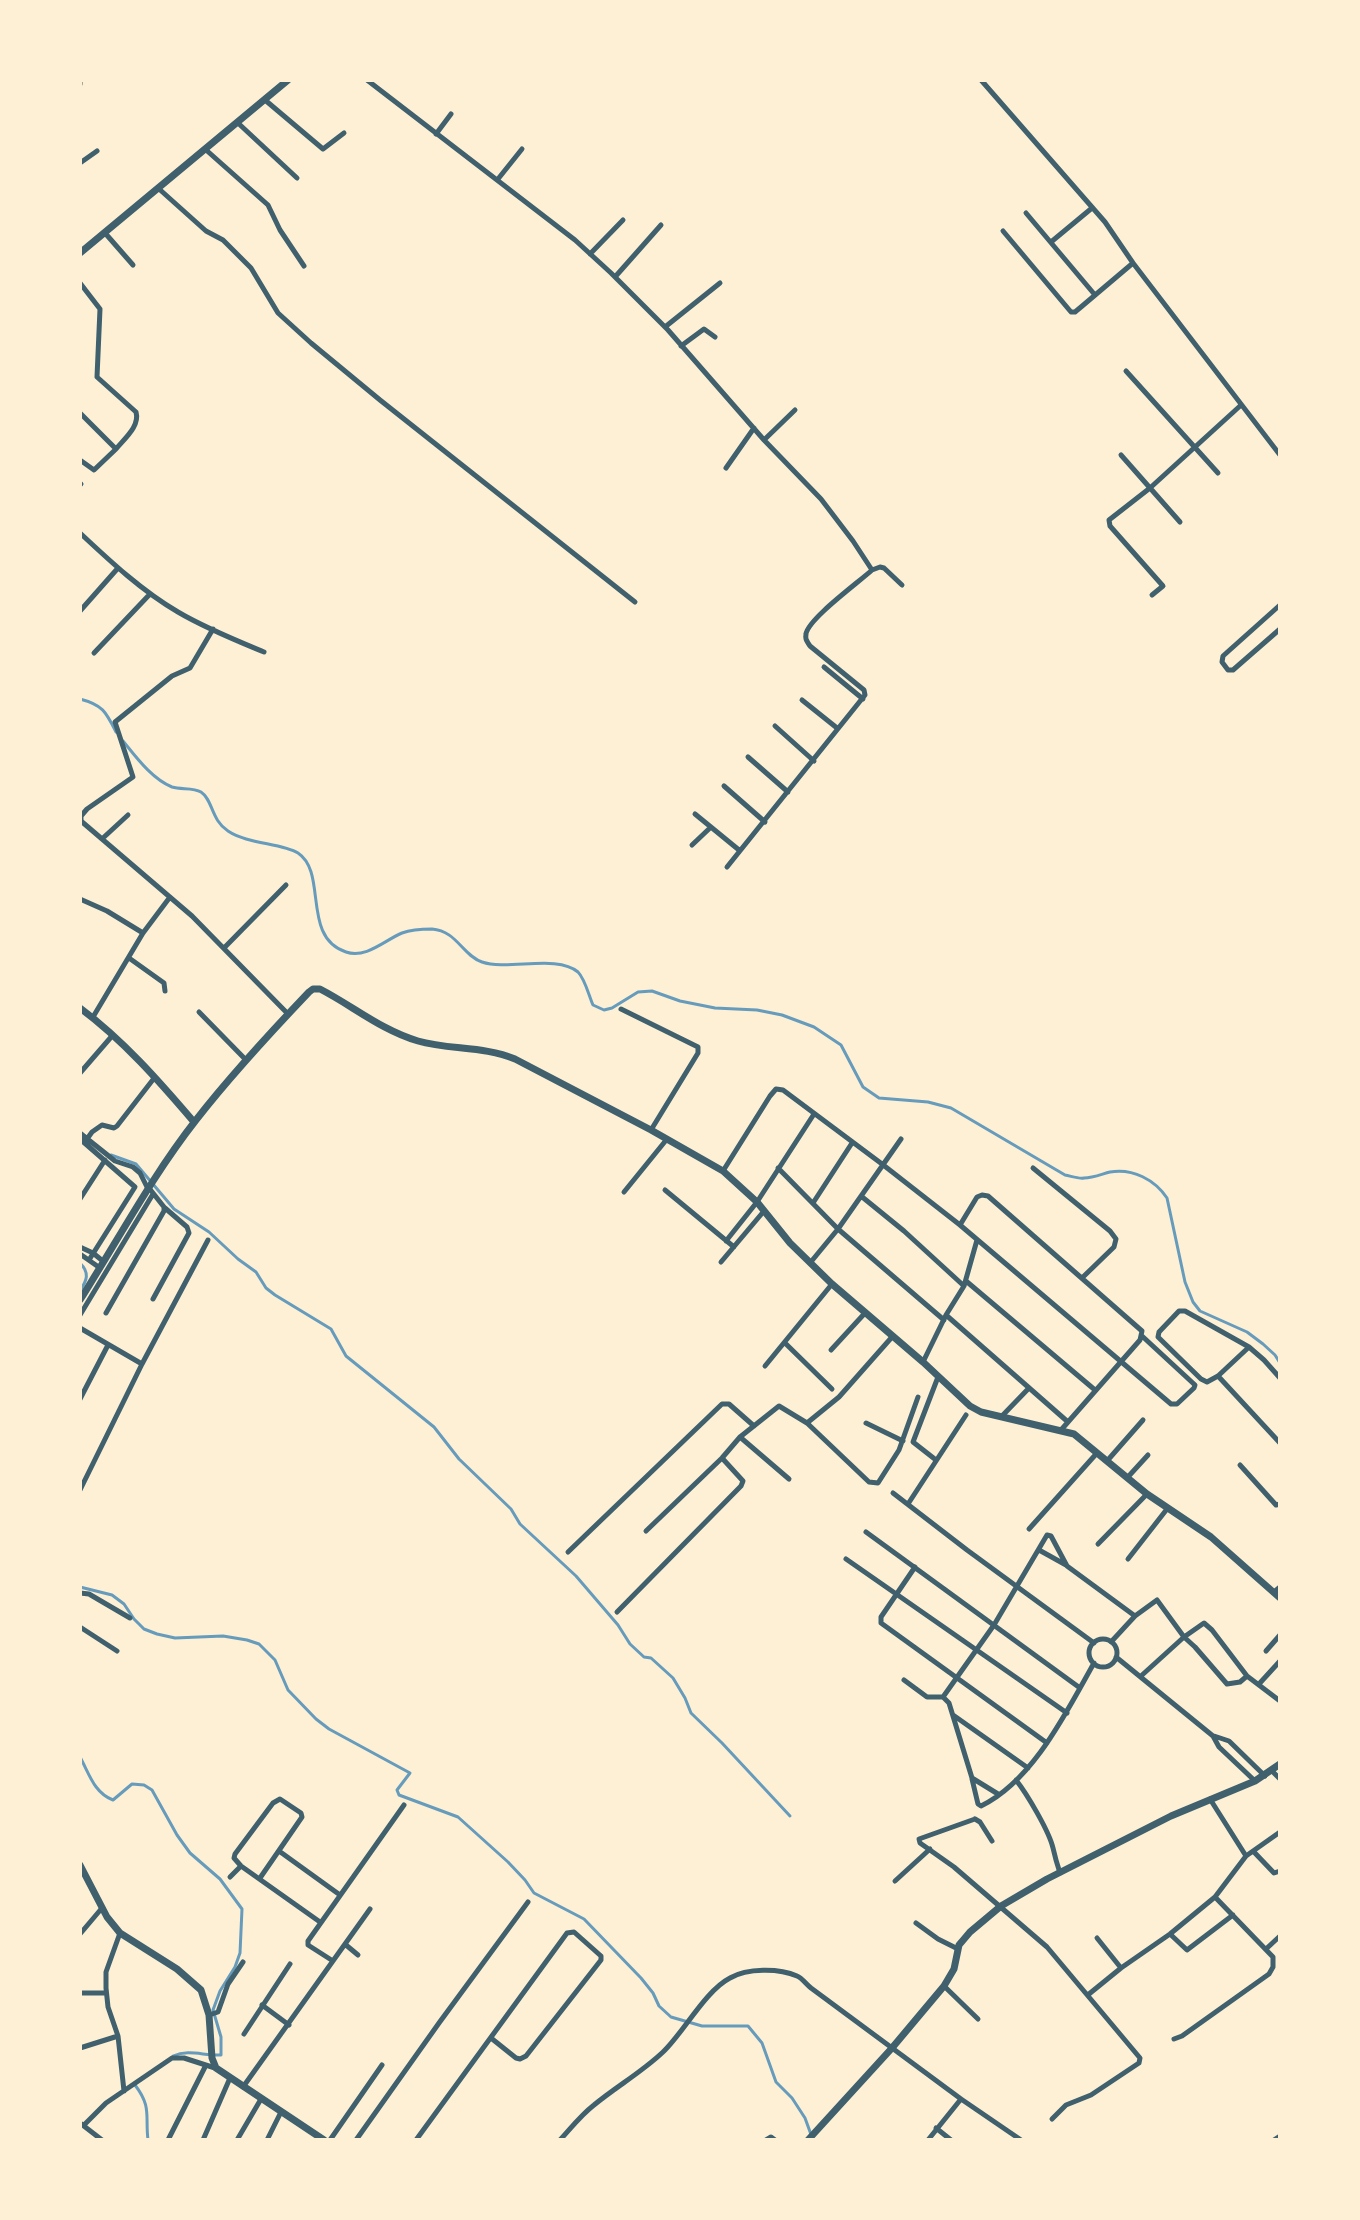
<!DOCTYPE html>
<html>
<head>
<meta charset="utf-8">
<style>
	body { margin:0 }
	#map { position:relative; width:1360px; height:2220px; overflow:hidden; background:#fdf0d5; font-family:Signika,sans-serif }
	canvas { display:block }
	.frame { position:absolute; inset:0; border:82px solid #fdf0d5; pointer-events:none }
</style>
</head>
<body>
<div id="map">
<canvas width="1360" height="2220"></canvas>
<div class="frame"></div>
</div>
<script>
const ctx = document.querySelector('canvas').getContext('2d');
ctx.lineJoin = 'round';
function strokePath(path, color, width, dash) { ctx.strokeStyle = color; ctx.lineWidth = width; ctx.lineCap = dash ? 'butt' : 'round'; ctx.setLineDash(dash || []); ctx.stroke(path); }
strokePath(new Path2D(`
	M 80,699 C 103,705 106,712 116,732
	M 123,741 C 136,757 152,779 172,787 C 181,790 193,787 201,792 C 213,800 211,820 228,831 C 247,844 282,843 298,853 C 328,873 301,937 346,952 C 366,959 385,940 402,933 C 410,930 423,929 432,929 C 457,931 462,955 482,962 C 508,971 557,954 578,972 C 585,979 589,996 593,1005 L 604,1010 L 612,1008 L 638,992 L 652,991 L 680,1001 L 715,1008 L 757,1010 L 782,1015 L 814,1027 L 841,1045 L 863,1087 L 879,1098 L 928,1102 L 951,1108 L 1065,1175 C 1071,1176 1078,1179 1084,1178 C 1093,1178 1102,1174 1110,1172 C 1133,1168 1155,1180 1167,1198 L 1185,1282 L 1193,1302 L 1200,1311 L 1247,1332 L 1263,1344 L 1275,1355 L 1280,1363
	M 111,1155 L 136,1164 L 174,1209 L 209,1232 L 238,1259 L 256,1272 L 266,1288 L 275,1295 L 331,1329 L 346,1356 L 434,1427 L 459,1459 L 511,1509 L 520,1524 L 576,1576 L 618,1625 L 630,1644 L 644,1657 L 651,1658 L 673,1678 L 685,1698 L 691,1713 L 722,1743 L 790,1816
	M 80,1263 C 90,1273 87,1280 80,1291
	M 80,1587 L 112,1595 L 124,1604 L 134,1619 L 144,1629 L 157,1634 L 175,1638 L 223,1636 L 247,1640 L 259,1644 L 275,1660 L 288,1690 L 316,1719 L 329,1729 L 410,1773 L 397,1790 L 399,1795 L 458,1817 L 508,1862 L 525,1880 L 534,1893 L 584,1919 L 641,1978 L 653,1993 L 659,2006 L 671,2017 L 702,2026 L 748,2026 L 762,2043 L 776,2082 L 792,2098 L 805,2118 L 813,2140
	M 80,1757 C 89,1773 94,1793 113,1800 L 132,1784 L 144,1785 L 152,1790 L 177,1835 L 190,1853 L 220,1879 L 242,1909 L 240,1953 L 235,1967 L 220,1991 L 213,2010 L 221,2037 L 221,2055 C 204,2056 189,2049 173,2056
	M 135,2085 C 152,2107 145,2116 148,2140`), '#669bbc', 3);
strokePath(new Path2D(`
	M 367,80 L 575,240 L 611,273 L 668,330 L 764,440 L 821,499 L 853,541 L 872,570 C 859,582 808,619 806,634 C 805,640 807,641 810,646 L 864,690 L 865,695 L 727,867
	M 981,80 L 1105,222 L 1133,263 L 1280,455
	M 80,82 L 80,84
	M 265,100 L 323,149 L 344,133
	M 238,123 L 297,178
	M 436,134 L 451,114
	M 205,149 L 268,205 L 280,230 L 304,266
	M 80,163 L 97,151
	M 498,179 L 522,149
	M 158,188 L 206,231 L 223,240 L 251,268 L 278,313 L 311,343 L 380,400 L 635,602
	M 1026,213 L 1095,295
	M 1003,231 L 1071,312 L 1075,312 L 1081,307 L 1133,263
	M 105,233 L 133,265
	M 1051,242 L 1092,208
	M 590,254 L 623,220
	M 615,277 L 661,225
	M 80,283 L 100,309 L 97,377 L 136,412 C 140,426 125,438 116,449 L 80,413
	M 665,327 L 720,283
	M 681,346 L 704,329 L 715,337
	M 1126,371 L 1218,473
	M 764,440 L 795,410
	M 1121,455 L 1180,522
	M 80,460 L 94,470 L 116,449
	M 726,468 L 754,428
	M 80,485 L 81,484
	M 80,533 C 111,562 142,591 178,612 C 205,628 235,640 264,652
	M 872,570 L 880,567 L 884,568 L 902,585
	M 1152,595 L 1163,586 L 1110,526 L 1109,520 L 1150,488 L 1240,406
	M 1280,605 L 1223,656 L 1222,662 L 1228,670 L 1233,670 L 1280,629
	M 80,611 L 118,568
	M 213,629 L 190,668 L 172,676 L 115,722 L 133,777 L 87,809 L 81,816 L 81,821 L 192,916 L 288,1014
	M 94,653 L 150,594
	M 824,667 L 863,699
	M 802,700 L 837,728
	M 775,726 L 814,761
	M 748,757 L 788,792
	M 724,786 L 765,822
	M 695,814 L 739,850
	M 103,838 L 128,815
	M 692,845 L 711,827
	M 80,899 L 107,911 L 143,933
	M 224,948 L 286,885
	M 129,958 L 164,983 L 165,991
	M 621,1009 L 698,1047 L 698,1053 L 651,1130
	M 199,1012 L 246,1060
	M 93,1017 L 143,933 L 170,897
	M 80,1073 L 112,1036
	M 80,1133 L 115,1161 L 133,1167 L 140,1173 L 148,1189
	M 80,1139 L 135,1187 L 89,1260
	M 87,1139 L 92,1132 L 102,1125 L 114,1128 L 117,1126 L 155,1077
	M 778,1168 L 838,1229 L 944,1320
	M 1033,1168 L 1110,1231 L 1116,1239 L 1114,1247 L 1083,1277
	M 723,1171 L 770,1096 L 776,1089 L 783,1090 L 882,1164 L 960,1225 L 1171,1404 L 1177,1404 L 1194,1388 L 1195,1385 L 1142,1336
	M 665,1190 L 734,1247
	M 624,1192 L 667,1139
	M 861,1196 L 904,1231 L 964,1286
	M 80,1199 L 105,1160
	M 813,1203 L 852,1143
	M 960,1225 L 977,1197 L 982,1195 L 988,1196 L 1142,1331 L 1140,1340 L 1061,1430
	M 726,1241 L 757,1202 L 814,1114
	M 80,1247 L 93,1253 L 104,1262
	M 80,1254 L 100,1268
	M 721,1262 L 764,1211
	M 810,1263 L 838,1229 L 901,1139
	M 966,1281 L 1095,1390
	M 153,1299 L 189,1233 L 187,1227 L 165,1208
	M 106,1313 L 164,1211 L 164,1207 L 149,1188
	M 80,1315 L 153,1194
	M 946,1315 L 1068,1422
	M 80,1328 L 142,1364
	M 785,1343 L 832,1389
	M 1249,1347 L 1218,1376 L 1207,1382 L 1201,1379 L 1158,1337 L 1159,1332 L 1179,1311 L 1185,1311 L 1249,1347 L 1264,1360 L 1280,1378
	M 831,1350 L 865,1313
	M 923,1362 L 946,1315 L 964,1286 L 977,1240
	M 765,1366 L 832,1284
	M 1218,1376 L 1280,1443
	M 80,1399 L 108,1345
	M 1002,1416 L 1029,1388
	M 807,1423 L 839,1397 L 892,1337
	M 866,1423 L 903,1441
	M 740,1437 L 789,1479
	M 936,1460 L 913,1442 L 938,1377
	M 1107,1461 L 1143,1420
	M 1240,1465 L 1276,1505 L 1280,1504
	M 1127,1478 L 1148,1455
	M 80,1490 L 142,1364 L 208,1240
	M 893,1493 L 967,1550 L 1094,1643
	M 908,1504 L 966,1415
	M 1029,1529 L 1097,1453
	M 646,1531 L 722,1458 L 740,1437 L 779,1406 L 807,1423 L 869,1482 L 878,1483 L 899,1450 L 918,1397
	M 866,1532 L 1080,1688
	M 1098,1544 L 1147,1494
	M 1039,1550 L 1066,1565
	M 568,1552 L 722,1404 L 729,1404 L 754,1426
	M 846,1559 L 1067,1713
	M 1128,1559 L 1167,1509
	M 915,1567 L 881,1617 L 881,1623 L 1047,1743
	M 1274,1592 L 1280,1587
	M 80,1593 L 89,1594 L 130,1618
	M 617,1612 L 741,1486 L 743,1481 L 722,1458
	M 80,1627 L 117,1651
	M1089 1653a14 14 0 1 1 28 0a14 14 0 1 1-28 0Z
	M 1111,1642 L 1135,1616 L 1157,1600 L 1184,1637 L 1195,1647 L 1227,1684 L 1240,1682 L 1247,1676
	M 1266,1651 L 1280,1635
	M 1116,1657 L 1213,1736 L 1219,1747 L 1255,1781
	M 1141,1676 L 1184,1637 L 1204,1623 L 1212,1630 L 1247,1676 L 1280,1701
	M 904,1680 L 927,1697 L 943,1697
	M 1259,1684 L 1280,1661
	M 953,1715 L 1028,1768
	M 1214,1736 L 1229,1741 L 1265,1776
	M 1272,1771 L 1280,1779
	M 972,1779 L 978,1804 L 981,1806 C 1033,1781 1067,1711 1094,1663
	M 1016,1780 C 1027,1794 1049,1831 1053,1848 C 1055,1857 1057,1864 1060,1873
	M 998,1794 L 972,1778 L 949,1703 L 943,1697 L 994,1625 L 1047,1535 L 1051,1536 L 1067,1566 L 1135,1616
	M 1210,1799 L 1246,1856
	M 975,1819 L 919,1839 L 920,1843 L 954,1867 L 1047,1947 L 1140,2058 L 1139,2063 L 1091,2095 L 1066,2105 L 1052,2119
	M 975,1819 L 980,1822 L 992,1841
	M 279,1851 L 340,1895
	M 1254,1852 L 1274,1873 L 1280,1871
	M 230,1877 L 241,1866
	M 260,1878 L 302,1817 L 301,1813 L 280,1799 L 273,1803 L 235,1854 L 234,1858 L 241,1866 L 320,1922
	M 895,1881 L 930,1849
	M 916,1923 L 938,1939 L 958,1949
	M 120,1933 L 106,1972 L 106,1988 L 108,2007 L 118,2036 L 124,2091
	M 80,1934 L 102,1908
	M 1170,1934 L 1187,1950 L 1233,1915
	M 1097,1938 L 1121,1968
	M 346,1945 L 358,1955
	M 1266,1949 L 1280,1936
	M 333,1961 L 308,1945 L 308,1941 L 404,1805
	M 944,1986 L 978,2019
	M 80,1993 L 106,1993
	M 1089,1994 L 1121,1968 L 1170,1934 L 1215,1897 L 1246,1856 L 1280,1832
	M 262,2005 L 289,2025
	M 209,2015 L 218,2012 L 228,1984 L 243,1962
	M 244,2034 L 290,1964
	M 1174,2039 L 1182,2036 L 1269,1974 L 1273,1967 L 1273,1957 L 1215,1897
	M 80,2048 L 118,2036
	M 243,2087 L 370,1909
	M 80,2123 L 102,2140
	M 84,2125 L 106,2103 L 172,2058 L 184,2058 L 215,2068
	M 936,2128 L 951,2140
	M 168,2140 L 206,2065
	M 203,2140 L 230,2078
	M 237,2140 L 261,2099
	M 267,2140 L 281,2112
	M 330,2140 L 382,2065
	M 356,2140 L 439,2023 L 528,1902
	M 416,2140 L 567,1933 L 574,1932 L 601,1956 L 601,1960 L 526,2056 L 520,2059 L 516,2058 L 491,2038
	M 560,2140 C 571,2128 581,2115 594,2105 C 617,2086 642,2072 663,2052 C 684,2032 705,1991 730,1978 C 747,1968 779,1968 797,1976 C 802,1978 806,1984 811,1988 L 961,2099 L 1021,2140
	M 766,2140 L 771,2137 L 775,2140
	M 928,2140 L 961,2099
	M 1274,2140 L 1280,2136`), '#3f606c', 5);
strokePath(new Path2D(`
	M 80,253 L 288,80
	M 80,1008 C 123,1040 159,1081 194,1122
	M 80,1300 C 118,1240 152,1176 196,1120 C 231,1075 270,1033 309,992 L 313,989 L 320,989 C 353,1006 381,1030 418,1041 C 449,1050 484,1046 515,1059 L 651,1130 L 723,1171 L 757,1202 L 790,1243 L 832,1284 L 923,1362 L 970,1406 L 981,1412 L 1074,1434 L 1147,1494 L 1211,1537 L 1280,1598
	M 80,1865 L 107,1917 L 120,1933 L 177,1969 L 201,1990 L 209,2015 L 212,2058 L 216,2068 L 324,2140
	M 808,2140 L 892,2048 L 944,1986 L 954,1969 L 959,1945 L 970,1932 L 1001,1906 L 1047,1879 L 1171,1816 L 1255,1781 L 1280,1764`), '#3f606c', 7);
</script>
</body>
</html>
